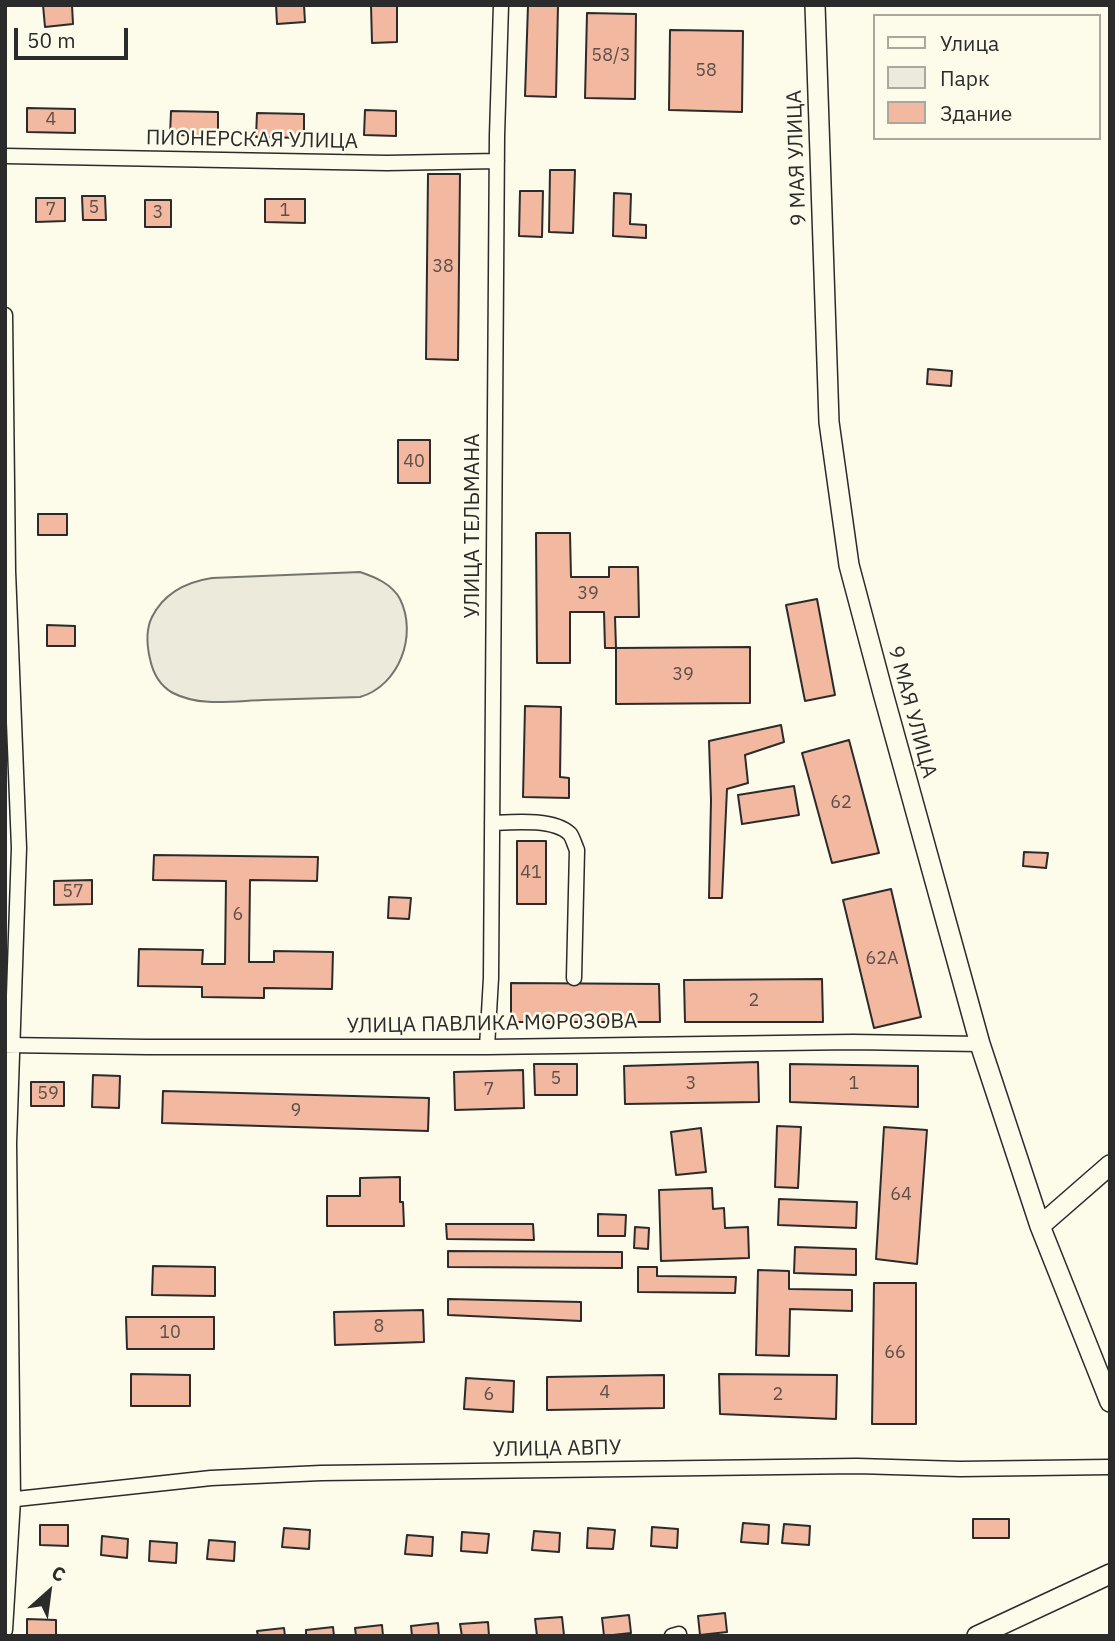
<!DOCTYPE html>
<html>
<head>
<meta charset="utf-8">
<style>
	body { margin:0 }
	#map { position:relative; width:1115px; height:1641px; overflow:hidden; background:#fdfbea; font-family:"IBM Plex Sans",sans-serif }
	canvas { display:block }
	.frame { position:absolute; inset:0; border:7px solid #2b2b2b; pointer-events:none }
	.legend { position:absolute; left:873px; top:14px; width:228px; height:126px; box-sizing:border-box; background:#fdfbea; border:2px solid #a9a89e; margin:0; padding:9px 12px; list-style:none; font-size:21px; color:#2b2b2b }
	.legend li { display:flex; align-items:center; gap:14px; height:35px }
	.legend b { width:35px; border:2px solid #a9a89e }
	.north { position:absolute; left:14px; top:1557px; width:70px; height:70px; -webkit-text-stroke:5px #fdfbea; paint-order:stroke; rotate:28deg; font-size:19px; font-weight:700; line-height:28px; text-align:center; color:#2b2b2b }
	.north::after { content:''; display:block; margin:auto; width:24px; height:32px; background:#2b2b2b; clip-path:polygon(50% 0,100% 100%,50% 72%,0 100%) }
	.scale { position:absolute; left:14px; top:28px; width:114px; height:32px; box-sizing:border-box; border:4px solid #2b2b2b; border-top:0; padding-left:9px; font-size:21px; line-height:24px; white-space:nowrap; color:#2b2b2b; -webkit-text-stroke:5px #fdfbea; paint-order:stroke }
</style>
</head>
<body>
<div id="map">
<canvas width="1115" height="1641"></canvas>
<div class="frame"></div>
<ul class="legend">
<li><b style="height:9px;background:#fdfbea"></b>Улица</li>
<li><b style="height:19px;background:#ecebdb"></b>Парк</li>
<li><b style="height:19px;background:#f2b8a0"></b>Здание</li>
</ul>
<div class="north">С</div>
<div class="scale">50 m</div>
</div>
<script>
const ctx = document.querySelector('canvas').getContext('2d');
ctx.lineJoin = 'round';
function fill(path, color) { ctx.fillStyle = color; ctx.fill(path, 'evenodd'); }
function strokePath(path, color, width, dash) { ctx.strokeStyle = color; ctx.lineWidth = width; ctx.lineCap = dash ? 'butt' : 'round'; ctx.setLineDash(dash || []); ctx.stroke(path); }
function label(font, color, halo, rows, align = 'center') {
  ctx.font = font + ' "IBM Plex Sans",sans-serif'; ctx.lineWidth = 5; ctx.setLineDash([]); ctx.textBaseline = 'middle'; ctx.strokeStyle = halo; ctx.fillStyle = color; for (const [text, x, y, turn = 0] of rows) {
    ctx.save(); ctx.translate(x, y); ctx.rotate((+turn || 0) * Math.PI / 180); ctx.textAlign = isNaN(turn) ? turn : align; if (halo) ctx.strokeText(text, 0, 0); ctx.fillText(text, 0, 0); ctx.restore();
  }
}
const green = new Path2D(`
	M 360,572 C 375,577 392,584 400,599 C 418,635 399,686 360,697 C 328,698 295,699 263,700 C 234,701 200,707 173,693 C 160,686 153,673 150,659 C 147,646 146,629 152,617 C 164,593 186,582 212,578 Z`);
fill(green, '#ecebdb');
strokePath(green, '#74746e', 2);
const building = new Path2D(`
	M 43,5 L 72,5 L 73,24 L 45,27 Z
	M 276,5 L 304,5 L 305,22 L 277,24 Z
	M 371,5 L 397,5 L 397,42 L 372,43 Z
	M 528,5 L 558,5 L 556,97 L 525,96 Z
	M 587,13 L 636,14 L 635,99 L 585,98 Z
	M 670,30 L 743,31 L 742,112 L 669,110 Z
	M 27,108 L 75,109 L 75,133 L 27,132 Z
	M 365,110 L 396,111 L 396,136 L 364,135 Z
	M 171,111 L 218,112 L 218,136 L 170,135 Z
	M 257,113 L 304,114 L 304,138 L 256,137 Z
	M 550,170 L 575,170 L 573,233 L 549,232 Z
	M 428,174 L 460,174 L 458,360 L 426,359 Z
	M 520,191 L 543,191 L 542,237 L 519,236 Z
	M 614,193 L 631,194 L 630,224 L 646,225 L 646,238 L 613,236 Z
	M 82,196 L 105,196 L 106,220 L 83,220 Z
	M 36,198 L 65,198 L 65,221 L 36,222 Z
	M 265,199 L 305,199 L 305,223 L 265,222 Z
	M 145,200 L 171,200 L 171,227 L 145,227 Z
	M 928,369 L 952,371 L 951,386 L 927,384 Z
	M 398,440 L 430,440 L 430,483 L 398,483 Z
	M 38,514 L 67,514 L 67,535 L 38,535 Z
	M 536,533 L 570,533 L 571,577 L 609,577 L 609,567 L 638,567 L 639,617 L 615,617 L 616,648 L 605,648 L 604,612 L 570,612 L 570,663 L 537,663 Z
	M 817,599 L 835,695 L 805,701 L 786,605 Z
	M 47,625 L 75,626 L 75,646 L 47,646 Z
	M 750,647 L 750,703 L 616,704 L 616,648 Z
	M 525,706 L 561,707 L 560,777 L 569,778 L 569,798 L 523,797 Z
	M 781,725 L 784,742 L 745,755 L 748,783 L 727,789 L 722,898 L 709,898 L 711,800 L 709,741 Z
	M 849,740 L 879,853 L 832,863 L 802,753 Z
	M 794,786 L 799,815 L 742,824 L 738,795 Z
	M 517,841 L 546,841 L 546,904 L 517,904 Z
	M 1024,852 L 1048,853 L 1046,868 L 1023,866 Z
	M 154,855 L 318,857 L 317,881 L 250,880 L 249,962 L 274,962 L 274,951 L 333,952 L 332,989 L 264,988 L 264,998 L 202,997 L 202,987 L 138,986 L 139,949 L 203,950 L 202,964 L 225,964 L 226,881 L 153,880 Z
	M 92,880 L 92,904 L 54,905 L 54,881 Z
	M 891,889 L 921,1017 L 874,1028 L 843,900 Z
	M 389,897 L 411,898 L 409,919 L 388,918 Z
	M 822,979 L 823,1022 L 685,1022 L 684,980 Z
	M 511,983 L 659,984 L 660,1022 L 511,1022 Z
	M 758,1062 L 759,1102 L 625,1104 L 624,1066 Z
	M 534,1064 L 577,1064 L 577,1095 L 535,1095 Z
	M 790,1064 L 918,1066 L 918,1107 L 790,1102 Z
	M 523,1070 L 524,1108 L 455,1110 L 454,1072 Z
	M 93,1075 L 120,1076 L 119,1108 L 92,1107 Z
	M 31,1082 L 64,1082 L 64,1106 L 31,1106 Z
	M 163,1091 L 429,1098 L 428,1131 L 162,1123 Z
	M 777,1126 L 801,1127 L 798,1188 L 775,1187 Z
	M 884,1127 L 927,1130 L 917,1264 L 876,1259 Z
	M 701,1128 L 706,1172 L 676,1175 L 671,1132 Z
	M 400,1177 L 400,1202 L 403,1202 L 404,1226 L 327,1226 L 327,1196 L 360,1196 L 360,1178 Z
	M 712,1188 L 713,1209 L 724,1208 L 725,1228 L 748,1227 L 749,1258 L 661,1261 L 659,1190 Z
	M 779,1199 L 857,1202 L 856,1228 L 778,1225 Z
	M 598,1214 L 626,1215 L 625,1236 L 598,1236 Z
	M 446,1224 L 533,1224 L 534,1240 L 447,1239 Z
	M 635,1227 L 649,1228 L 648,1249 L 634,1248 Z
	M 795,1247 L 856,1249 L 856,1275 L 794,1273 Z
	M 448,1251 L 622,1252 L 622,1268 L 448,1267 Z
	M 153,1266 L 215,1267 L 215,1296 L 152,1295 Z
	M 638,1267 L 657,1267 L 657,1276 L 736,1277 L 735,1293 L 638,1292 Z
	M 758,1270 L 789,1271 L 789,1289 L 852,1290 L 852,1311 L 790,1309 L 789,1356 L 756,1355 Z
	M 874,1283 L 916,1283 L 916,1424 L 872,1424 Z
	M 448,1299 L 581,1302 L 581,1321 L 448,1315 Z
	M 423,1310 L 424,1342 L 335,1345 L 334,1312 Z
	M 126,1317 L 214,1317 L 214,1349 L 127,1349 Z
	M 131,1374 L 190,1375 L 190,1406 L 131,1406 Z
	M 719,1374 L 837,1375 L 836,1419 L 720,1414 Z
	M 664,1375 L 664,1408 L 547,1410 L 547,1377 Z
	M 466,1378 L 514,1381 L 513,1412 L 464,1409 Z
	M 973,1519 L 1009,1519 L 1009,1538 L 973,1538 Z
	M 743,1523 L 769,1525 L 768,1544 L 741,1542 Z
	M 784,1524 L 810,1526 L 809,1545 L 782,1543 Z
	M 40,1525 L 68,1525 L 68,1546 L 40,1545 Z
	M 652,1527 L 678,1529 L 677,1548 L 651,1546 Z
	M 284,1528 L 310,1530 L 309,1549 L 282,1547 Z
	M 588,1528 L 615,1530 L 613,1549 L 587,1548 Z
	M 534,1531 L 560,1533 L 559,1552 L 532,1550 Z
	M 462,1532 L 489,1534 L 487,1553 L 461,1551 Z
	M 407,1535 L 433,1537 L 432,1556 L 405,1554 Z
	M 102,1536 L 128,1539 L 127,1558 L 101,1555 Z
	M 209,1540 L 235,1542 L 234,1561 L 207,1559 Z
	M 150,1541 L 177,1543 L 176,1563 L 149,1561 Z
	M 725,1613 L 727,1632 L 700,1635 L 698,1616 Z
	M 629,1615 L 631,1633 L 604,1636 L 602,1618 Z
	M 562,1617 L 564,1635 L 537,1636 L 535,1619 Z
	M 27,1619 L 56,1620 L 56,1636 L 27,1636 Z
	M 488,1622 L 489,1636 L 462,1636 L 460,1624 Z
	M 438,1623 L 439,1636 L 412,1636 L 411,1626 Z
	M 382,1625 L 383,1636 L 356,1636 L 355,1628 Z
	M 333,1627 L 334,1636 L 306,1636 L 306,1630 Z
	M 284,1628 L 285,1636 L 258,1636 L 257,1631 Z`);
fill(building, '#f2b8a0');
strokePath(building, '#2b2b2b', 2);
const street = new Path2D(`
	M 5,156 L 387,163 L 497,161
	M 5,315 L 8,571 L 19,848 L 9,1143 L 13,1500 L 5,1630
	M 492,823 C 512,822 554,818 570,834 C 573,838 575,846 577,850 L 574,978
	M 5,1045 L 147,1047 L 487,1047 L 853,1042 L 980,1044
	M 487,1047 L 491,978 L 497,136 L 501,5
	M 7,1500 L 211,1478 L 321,1473 L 857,1466 L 960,1469 L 1110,1467
	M 672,1636 L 679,1634`);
const secondary = new Path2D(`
	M 815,5 L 829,422 L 849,565 L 883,693 L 980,1044 L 1040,1226 L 1110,1402
	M 1040,1226 L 1110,1165
	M 977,1636 L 1110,1574`);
strokePath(street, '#2b2b2b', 17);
strokePath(secondary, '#2b2b2b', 22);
strokePath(street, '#fdfbea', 14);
strokePath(secondary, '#fdfbea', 19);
label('18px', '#5d4e48', null, [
	["58/3",611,56],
	["58",706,71],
	["4",51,120],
	["5",94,208],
	["7",51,210],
	["1",285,211],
	["3",158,213],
	["38",443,267],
	["40",414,462],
	["39",588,594],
	["39",683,675],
	["62",841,803],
	["41",531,873],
	["57",73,892],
	["6",238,915],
	["62А",882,959],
	["2",754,1001],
	["5",556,1079],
	["3",691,1084],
	["1",854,1084],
	["7",489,1090],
	["59",48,1094],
	["9",296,1111],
	["64",901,1195],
	["8",379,1327],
	["10",170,1333],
	["66",895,1353],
	["4",605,1393],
	["6",489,1395],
	["2",778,1395]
]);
label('21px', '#2b2b2b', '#fdfbea', [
	["ПИОНЕРСКАЯ УЛИЦА",252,140,1],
	["9 МАЯ УЛИЦА",797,158,-92],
	["УЛИЦА ТЕЛЬМАНА",473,526,-90],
	["9 МАЯ УЛИЦА",912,712,75],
	["УЛИЦА ПАВЛИКА МОРОЗОВА",492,1024,-1],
	["УЛИЦА АВПУ",557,1449,-1]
]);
</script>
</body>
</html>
